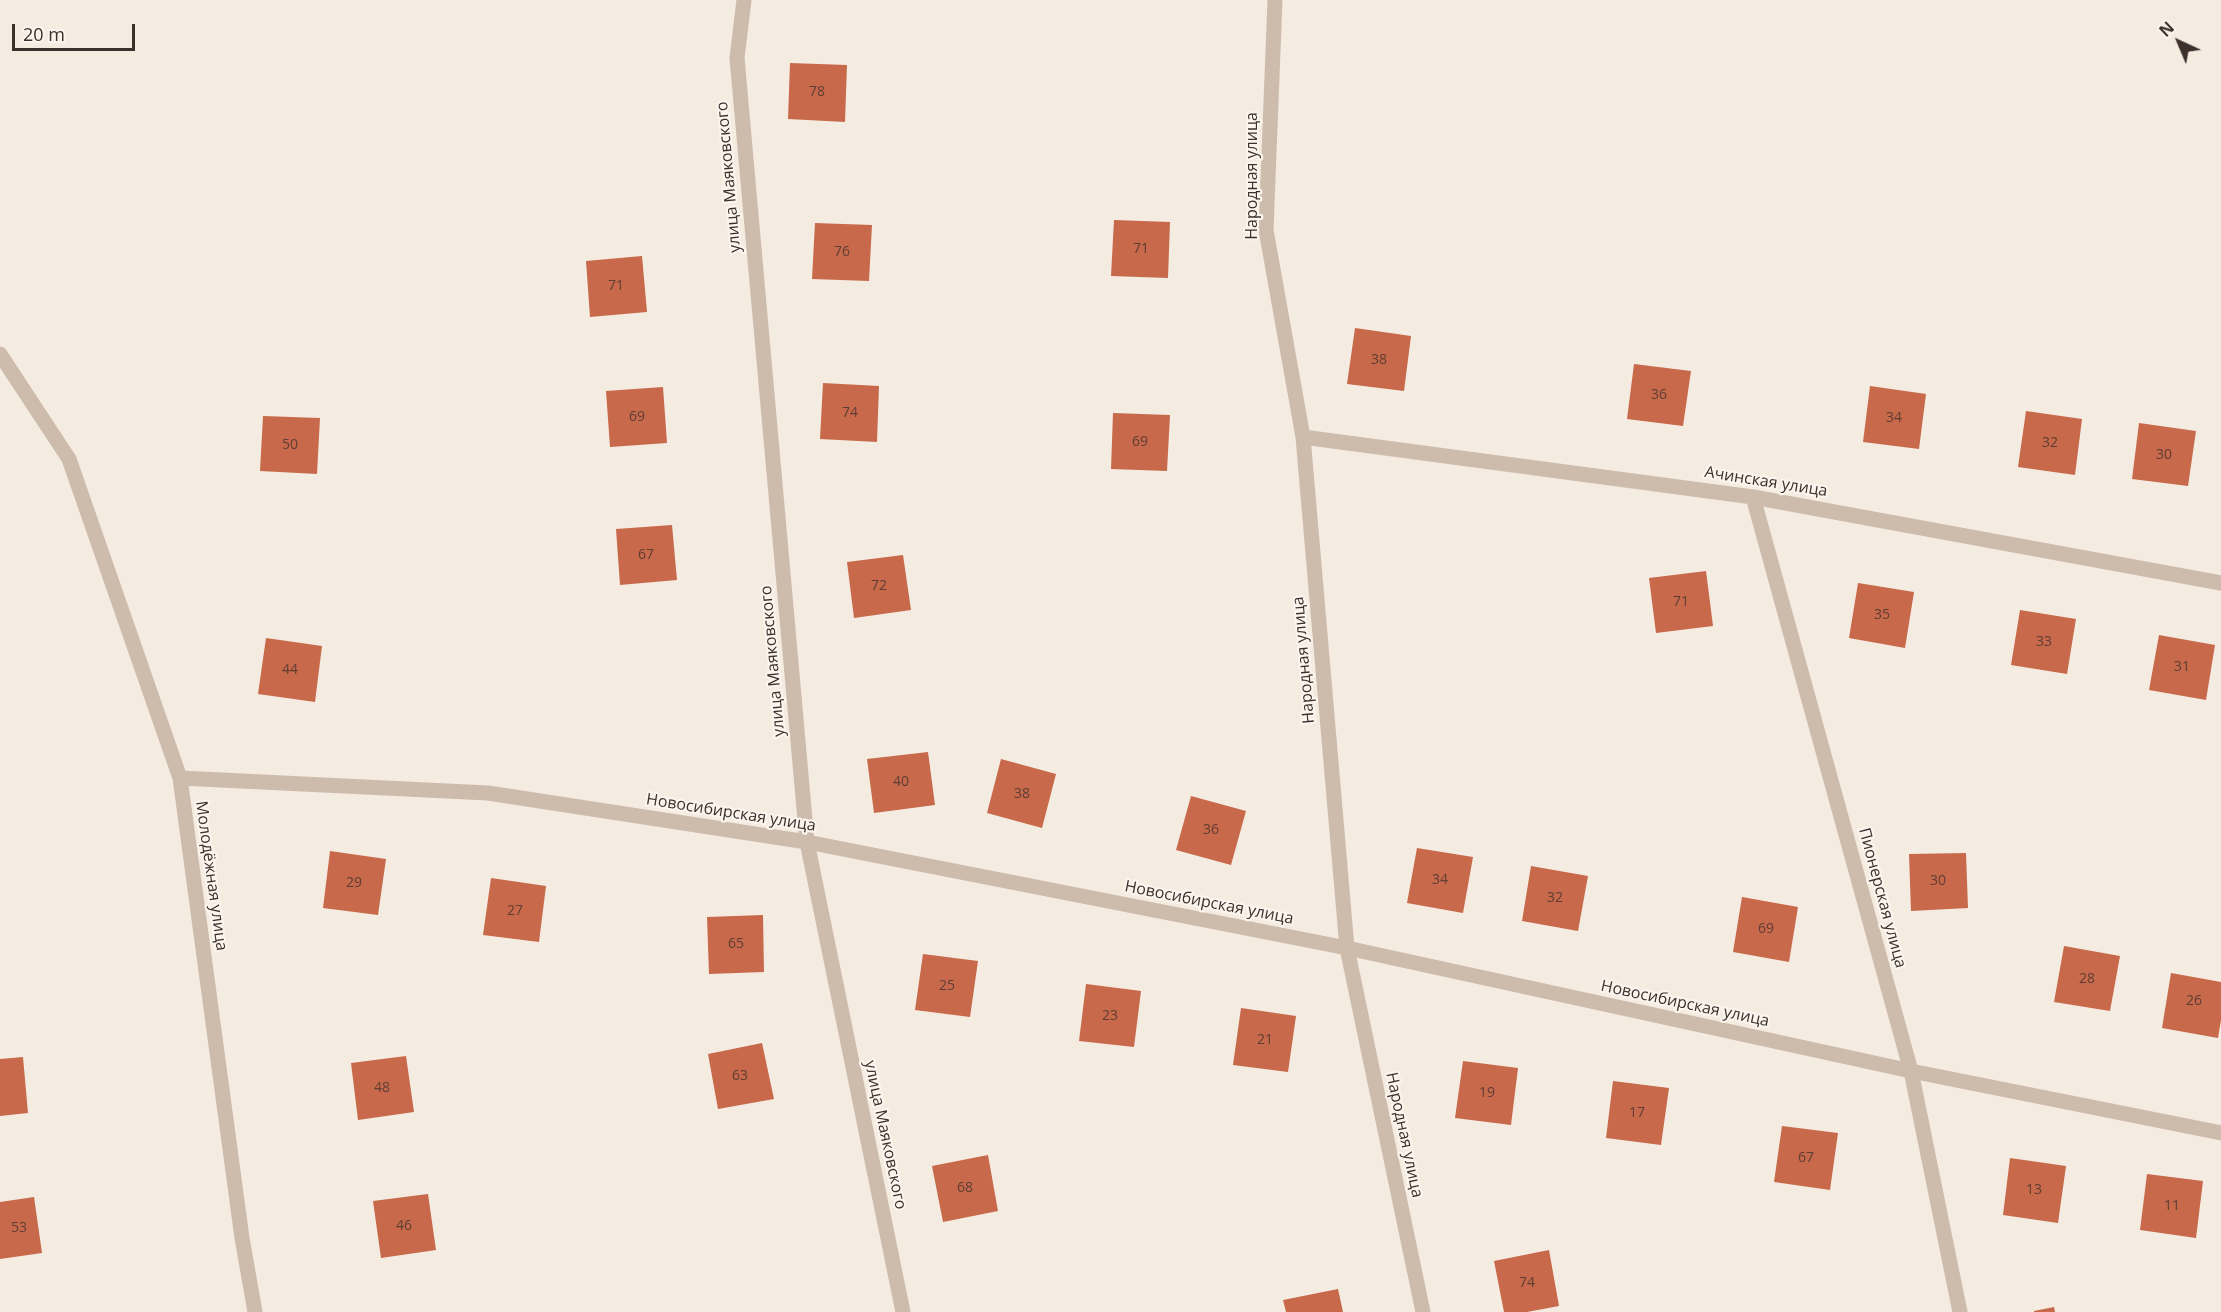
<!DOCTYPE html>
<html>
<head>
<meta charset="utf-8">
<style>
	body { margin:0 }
	#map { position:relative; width:2221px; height:1312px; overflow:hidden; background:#f4ebe1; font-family:"Open Sans",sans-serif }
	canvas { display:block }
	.north { position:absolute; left:2149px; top:12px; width:60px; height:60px; -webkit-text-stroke:4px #fbf5ee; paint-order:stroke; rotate:316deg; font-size:16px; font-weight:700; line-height:24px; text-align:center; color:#3b302b }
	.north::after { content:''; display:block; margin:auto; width:21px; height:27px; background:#3b302b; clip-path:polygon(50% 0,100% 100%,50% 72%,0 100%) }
	.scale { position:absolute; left:12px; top:24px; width:123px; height:27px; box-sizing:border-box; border:3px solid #3b302b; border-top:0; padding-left:8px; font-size:18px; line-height:21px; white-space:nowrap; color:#3b302b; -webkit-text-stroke:4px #fbf5ee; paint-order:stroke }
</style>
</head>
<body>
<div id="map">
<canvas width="2221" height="1312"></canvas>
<div class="north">N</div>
<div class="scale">20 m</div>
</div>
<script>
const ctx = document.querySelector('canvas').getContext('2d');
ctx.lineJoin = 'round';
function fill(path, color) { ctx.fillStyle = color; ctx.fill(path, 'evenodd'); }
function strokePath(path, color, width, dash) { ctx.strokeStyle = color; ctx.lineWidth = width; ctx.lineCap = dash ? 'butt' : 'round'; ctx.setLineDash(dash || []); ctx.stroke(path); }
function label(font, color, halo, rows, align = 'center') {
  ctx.font = font + ' "Open Sans",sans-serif'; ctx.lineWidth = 4.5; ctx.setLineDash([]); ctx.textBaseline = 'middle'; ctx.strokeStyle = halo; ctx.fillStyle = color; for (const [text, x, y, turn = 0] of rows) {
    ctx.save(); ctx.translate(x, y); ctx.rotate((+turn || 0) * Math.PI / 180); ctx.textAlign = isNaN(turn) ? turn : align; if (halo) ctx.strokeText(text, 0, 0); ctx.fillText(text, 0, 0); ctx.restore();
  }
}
fill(new Path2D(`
	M 790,63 L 847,65 L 845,122 L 788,119 Z
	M 1114,220 L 1170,222 L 1168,278 L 1111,276 Z
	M 815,223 L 872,225 L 869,281 L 812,279 Z
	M 642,256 L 647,312 L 590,317 L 586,261 Z
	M 1355,328 L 1411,336 L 1404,391 L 1347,384 Z
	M 1634,364 L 1691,371 L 1683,426 L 1627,419 Z
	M 823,383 L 879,386 L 877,442 L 820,439 Z
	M 1870,386 L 1926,394 L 1919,449 L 1863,442 Z
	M 663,387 L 667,443 L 610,447 L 606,391 Z
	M 2026,411 L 2082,419 L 2075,475 L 2018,467 Z
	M 1113,413 L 1170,415 L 1167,471 L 1111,469 Z
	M 263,416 L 320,418 L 317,474 L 260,471 Z
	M 2139,423 L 2196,431 L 2188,486 L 2132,479 Z
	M 672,525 L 677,580 L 620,585 L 616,529 Z
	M 903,555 L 911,610 L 854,618 L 847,562 Z
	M 1706,571 L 1713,626 L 1656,633 L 1649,578 Z
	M 1858,583 L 1914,592 L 1905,648 L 1849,638 Z
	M 2020,610 L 2076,619 L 2067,674 L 2011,665 Z
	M 2159,635 L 2215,645 L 2206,700 L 2149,690 Z
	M 266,638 L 322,646 L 315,702 L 258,694 Z
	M 928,752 L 935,805 L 874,813 L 867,759 Z
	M 1001,759 L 1056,774 L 1042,828 L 987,813 Z
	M 1191,796 L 1246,811 L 1231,865 L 1176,850 Z
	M 1417,848 L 1473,857 L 1463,913 L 1407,903 Z
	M 330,851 L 386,859 L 378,915 L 323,908 Z
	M 1966,853 L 1968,908 L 1911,911 L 1909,854 Z
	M 1531,866 L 1588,876 L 1578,931 L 1522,921 Z
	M 491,878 L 546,886 L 539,942 L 483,935 Z
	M 1742,897 L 1798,907 L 1789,962 L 1733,952 Z
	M 763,915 L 764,972 L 709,974 L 707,917 Z
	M 2064,946 L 2120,956 L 2110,1011 L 2054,1002 Z
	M 923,954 L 978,961 L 970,1017 L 915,1010 Z
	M 2171,973 L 2221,982 L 2221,1020 L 2218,1038 L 2162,1028 Z
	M 1086,984 L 1141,991 L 1134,1047 L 1079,1041 Z
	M 1241,1008 L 1296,1016 L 1288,1072 L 1233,1065 Z
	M 762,1043 L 774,1099 L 718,1109 L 708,1054 Z
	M 406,1056 L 414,1112 L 358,1120 L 351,1063 Z
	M 23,1057 L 28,1113 L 0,1116 L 0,1059 Z
	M 1463,1061 L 1518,1068 L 1511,1125 L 1455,1118 Z
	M 1613,1081 L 1669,1088 L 1661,1145 L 1606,1138 Z
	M 1782,1126 L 1838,1133 L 1830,1190 L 1774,1182 Z
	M 988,1155 L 998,1211 L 943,1222 L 932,1166 Z
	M 2010,1158 L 2066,1166 L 2058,1223 L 2003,1215 Z
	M 2147,1174 L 2203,1181 L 2196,1238 L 2140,1230 Z
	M 428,1194 L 436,1250 L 381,1258 L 373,1201 Z
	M 34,1197 L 42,1253 L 0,1259 L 0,1202 Z
	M 1549,1250 L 1559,1306 L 1527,1312 L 1504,1312 L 1494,1261 Z
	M 1338,1289 L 1343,1312 L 1286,1312 L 1283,1300 Z
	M 2054,1307 L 2055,1312 L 2034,1312 L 2034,1311 Z`), '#c8694b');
strokePath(new Path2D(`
	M 744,0 L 737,58 L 807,842 L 903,1312
	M 1275,0 L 1266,230 L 1303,437 L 1347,948 L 1423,1312
	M 0,354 L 69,459 L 180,778 L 242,1238 L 255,1312
	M 1303,437 L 1753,497 L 2221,583
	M 1753,497 L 1911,1071 L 1960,1312
	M 180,778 L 488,793 L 807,842 L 1347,948 L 1911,1071 L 2221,1133`), '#cdbbac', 15);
label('14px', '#5e3e33', null, [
	["78",817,92],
	["71",1141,249],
	["76",842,252],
	["71",616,286],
	["38",1379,360],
	["36",1659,395],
	["74",850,413],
	["69",637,417],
	["34",1894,418],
	["69",1140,442],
	["32",2050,443],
	["50",290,445],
	["30",2164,455],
	["67",646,555],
	["72",879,586],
	["71",1681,602],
	["35",1882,615],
	["33",2044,642],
	["31",2182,667],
	["44",290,670],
	["40",901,782],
	["38",1022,794],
	["36",1211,830],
	["34",1440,880],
	["30",1938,881],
	["29",354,883],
	["32",1555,898],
	["27",515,911],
	["69",1766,929],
	["65",736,944],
	["28",2087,979],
	["25",947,986],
	["26",2194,1001],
	["23",1110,1016],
	["21",1265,1040],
	["63",740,1076],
	["48",382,1088],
	["19",1487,1093],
	["17",1637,1113],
	["67",1806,1158],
	["68",965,1188],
	["13",2034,1190],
	["11",2172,1206],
	["46",404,1226],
	["53",19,1228],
	["74",1527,1283]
]);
label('16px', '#3b302b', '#fbf5ee', [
	["Народная улица",1252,176,-90],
	["улица Маяковского",729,177,-95],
	["Ачинская улица",1766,482,9],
	["Народная улица",1304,660,-95],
	["улица Маяковского",773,661,-95],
	["Новосибирская улица",731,813,9],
	["Молодёжная улица",211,876,82],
	["Пионерская улица",1882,898,75],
	["Новосибирская улица",1209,903,11],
	["Новосибирская улица",1685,1004,12],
	["улица Маяковского",885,1135,78],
	["Народная улица",1404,1135,78]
]);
</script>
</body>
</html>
